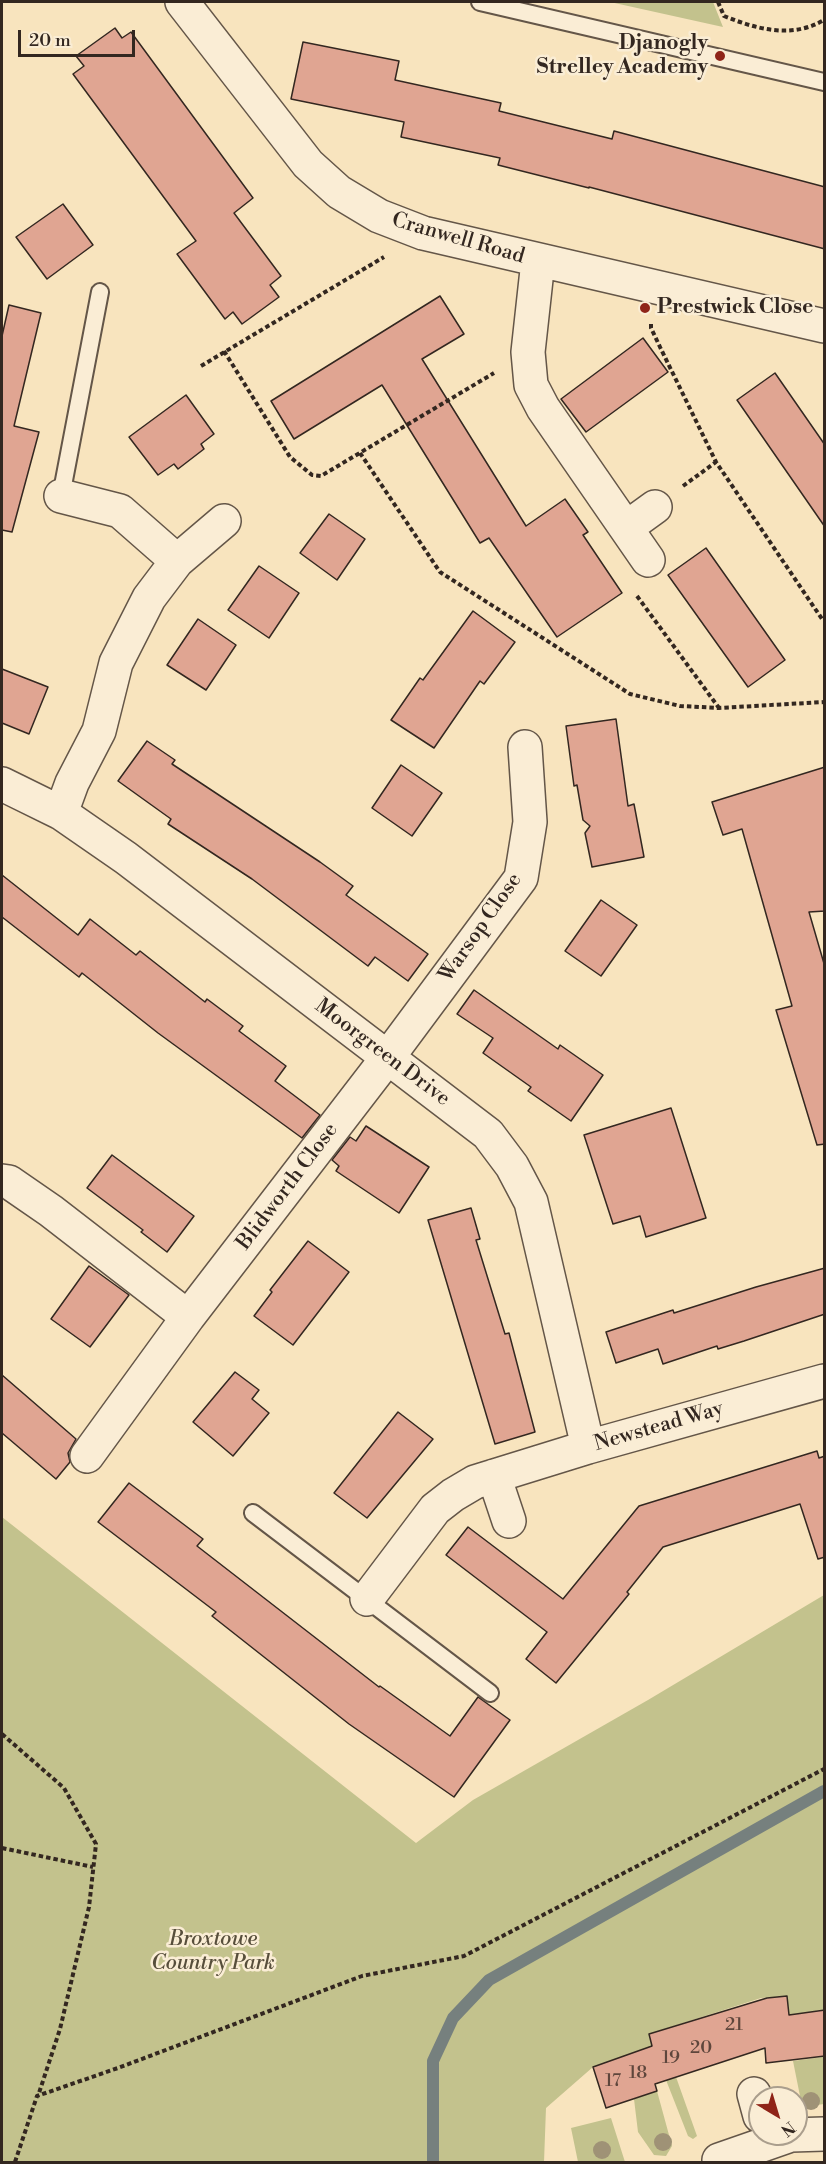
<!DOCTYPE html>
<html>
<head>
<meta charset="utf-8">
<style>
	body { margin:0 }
	#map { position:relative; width:826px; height:2164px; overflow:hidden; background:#f8e4be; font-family:"Libre Bodoni",serif }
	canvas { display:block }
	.frame { position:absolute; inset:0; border:3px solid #332720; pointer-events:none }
	.north { position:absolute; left:748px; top:2086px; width:60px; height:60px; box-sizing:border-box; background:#faedd5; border:2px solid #aa9e8d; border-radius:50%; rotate:142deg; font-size:16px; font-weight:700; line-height:24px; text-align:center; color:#332720 }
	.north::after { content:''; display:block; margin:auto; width:21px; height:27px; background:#8f2418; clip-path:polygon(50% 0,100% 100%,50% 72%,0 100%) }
	.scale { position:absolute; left:18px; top:30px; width:117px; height:27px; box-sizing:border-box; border:3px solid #332720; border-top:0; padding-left:8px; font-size:18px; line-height:21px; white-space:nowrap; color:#332720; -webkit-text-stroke:4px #faedd5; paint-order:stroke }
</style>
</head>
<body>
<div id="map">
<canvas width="826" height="2164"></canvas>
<div class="frame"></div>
<div class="north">N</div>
<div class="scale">20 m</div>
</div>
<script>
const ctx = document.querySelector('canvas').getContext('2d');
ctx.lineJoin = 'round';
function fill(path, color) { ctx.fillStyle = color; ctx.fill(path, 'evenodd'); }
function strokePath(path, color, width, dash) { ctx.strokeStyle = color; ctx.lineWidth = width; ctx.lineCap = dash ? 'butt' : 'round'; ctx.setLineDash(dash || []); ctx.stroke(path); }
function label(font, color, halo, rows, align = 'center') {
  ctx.font = font + ' "Libre Bodoni",serif'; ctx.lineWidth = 5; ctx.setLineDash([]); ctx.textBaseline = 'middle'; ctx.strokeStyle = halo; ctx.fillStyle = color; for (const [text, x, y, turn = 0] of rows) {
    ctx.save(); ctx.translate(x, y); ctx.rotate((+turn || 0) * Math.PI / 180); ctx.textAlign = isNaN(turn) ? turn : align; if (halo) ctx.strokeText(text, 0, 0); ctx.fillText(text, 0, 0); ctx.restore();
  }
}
fill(new Path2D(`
	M 610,2 L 713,2 L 723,27 Z
	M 2,1517 L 416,1843 L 473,1800 L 648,1700 L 824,1595 L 824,2013 L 822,2010 L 789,2015 L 787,1996 L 761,1998 L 649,2034 L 652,2046 L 593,2067 L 546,2108 L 544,2162 L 2,2162 Z
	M 823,2057 L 824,2104 L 809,2106 L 801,2101 L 793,2061 Z
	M 676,2077 L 697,2136 L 693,2139 L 688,2136 L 666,2080 Z
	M 657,2091 L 672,2146 L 666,2156 L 654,2155 L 638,2132 L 634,2099 Z
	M 611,2118 L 625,2162 L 578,2162 L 571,2128 Z`), '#c3c28d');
strokePath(new Path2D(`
	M 433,2162 L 433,2061 L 453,2018 L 489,1980 L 824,1791`), '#76807e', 12);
const building = new Path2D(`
	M 115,28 L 122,38 L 131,32 L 253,198 L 234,213 L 281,276 L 270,285 L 279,297 L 242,324 L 233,312 L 225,319 L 177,254 L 196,241 L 73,74 L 84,66 L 76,56 Z
	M 303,42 L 399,61 L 395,80 L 501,103 L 499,111 L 612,139 L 614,131 L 825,187 L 825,249 L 589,187 L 589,188 L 498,165 L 500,158 L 401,137 L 404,122 L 291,99 Z
	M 63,204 L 93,245 L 47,279 L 16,237 Z
	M 440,296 L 464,334 L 422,359 L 526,526 L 565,499 L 588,532 L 583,535 L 622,593 L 557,637 L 489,538 L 480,543 L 382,385 L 294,439 L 271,401 Z
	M 9,305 L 41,313 L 14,426 L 39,432 L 12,532 L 2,530 L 2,336 Z
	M 643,338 L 668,372 L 586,432 L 561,399 Z
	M 775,373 L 825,445 L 825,527 L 737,400 Z
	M 186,395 L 214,434 L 201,444 L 204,449 L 178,469 L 174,464 L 158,475 L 129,437 Z
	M 329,514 L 365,539 L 337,580 L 300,553 Z
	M 706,548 L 785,660 L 748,687 L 668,575 Z
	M 259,566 L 299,593 L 269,638 L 228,610 Z
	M 473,611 L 515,642 L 484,684 L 480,681 L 434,748 L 391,720 L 420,678 L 423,680 Z
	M 198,619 L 236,645 L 206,690 L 167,665 Z
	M 2,669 L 48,687 L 29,734 L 2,723 Z
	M 616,719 L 628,806 L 634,804 L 644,857 L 592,867 L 585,833 L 590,826 L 583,820 L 577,785 L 574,786 L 566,726 Z
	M 147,741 L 175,760 L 172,764 L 320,862 L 353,886 L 346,895 L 428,954 L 408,981 L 375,957 L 368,966 L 252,879 L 168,824 L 171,819 L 118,781 Z
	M 401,765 L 442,793 L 412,836 L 372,808 Z
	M 825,767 L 825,911 L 809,912 L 825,967 L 825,1144 L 817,1145 L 776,1010 L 792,1006 L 742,829 L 723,835 L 712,802 Z
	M 2,875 L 78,935 L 90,919 L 136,955 L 140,951 L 205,1002 L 207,999 L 243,1026 L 239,1031 L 286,1066 L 275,1081 L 320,1115 L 302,1138 L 158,1033 L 82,973 L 79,977 L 2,917 Z
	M 601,900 L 637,925 L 601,976 L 565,951 Z
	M 474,990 L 558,1049 L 560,1045 L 603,1075 L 571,1121 L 528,1091 L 531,1087 L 483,1053 L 493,1038 L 457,1014 Z
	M 671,1108 L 706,1218 L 646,1237 L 640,1216 L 613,1224 L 584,1135 Z
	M 366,1126 L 429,1167 L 399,1213 L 336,1171 L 339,1166 L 332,1160 L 350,1137 L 356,1141 Z
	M 112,1155 L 194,1216 L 167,1252 L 141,1232 L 143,1230 L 87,1188 Z
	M 471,1208 L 480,1239 L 476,1240 L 505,1334 L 509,1333 L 535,1432 L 495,1444 L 428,1220 Z
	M 308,1241 L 349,1272 L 293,1345 L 254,1316 L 272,1292 L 270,1290 Z
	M 89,1266 L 129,1295 L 90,1347 L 51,1319 Z
	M 825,1268 L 825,1314 L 744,1341 L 718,1349 L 717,1346 L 663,1364 L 658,1349 L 616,1363 L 606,1332 L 673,1310 L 674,1313 L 756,1287 Z
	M 235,1372 L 259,1390 L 252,1399 L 269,1413 L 233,1456 L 193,1422 Z
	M 2,1375 L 76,1439 L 68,1453 L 70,1462 L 56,1479 L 2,1433 Z
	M 398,1412 L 433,1439 L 367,1518 L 334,1493 Z
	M 817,1451 L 819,1458 L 825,1456 L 825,1557 L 818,1559 L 800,1504 L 663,1547 L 627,1592 L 629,1594 L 556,1683 L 526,1659 L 547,1632 L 446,1555 L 468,1527 L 563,1599 L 639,1506 Z
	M 129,1483 L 203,1539 L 197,1546 L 379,1687 L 380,1686 L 450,1736 L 478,1697 L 510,1720 L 454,1797 L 349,1724 L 212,1616 L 216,1612 L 98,1522 Z
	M 787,1996 L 789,2015 L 825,2010 L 825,2056 L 766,2063 L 765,2048 L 655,2084 L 657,2091 L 606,2108 L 593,2067 L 652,2046 L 649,2034 L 767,1998 Z`);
fill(building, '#e0a592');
strokePath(building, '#332720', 1.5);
const lane = new Path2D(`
	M 480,2 L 824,82
	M 61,496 L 100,292
	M 253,1513 L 490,1693`);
const street = new Path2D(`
	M 182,2 L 308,164 L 339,192 L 379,216 L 423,233 L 824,326
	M 538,261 L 528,352 L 531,385 L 543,408 L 648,560
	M 61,496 L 120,511 L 177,561
	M 626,528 L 655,507
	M 2,784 L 61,813 L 126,858 L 488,1134 L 512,1166 L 531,1202 L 588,1447
	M 61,813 L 72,783 L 99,731 L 116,663 L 149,598 L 177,561 L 224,521
	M 2,1181 L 9,1182 L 51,1211 L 188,1317
	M 87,1456 L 188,1317 L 388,1057 L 521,878 L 530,822 L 525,747
	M 494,1476 L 509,1521
	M 367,1599 L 435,1509 L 453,1495 L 475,1482 L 588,1447 L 824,1381
	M 754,2094 L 760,2116
	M 719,2160 L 791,2135 L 824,2134`);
strokePath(lane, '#645648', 20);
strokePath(street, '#645648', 36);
strokePath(new Path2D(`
	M 718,2 L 724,16 C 756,29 792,39 824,20
	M 651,324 L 651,328 L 660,347 L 716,462 L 822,619
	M 224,351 L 290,457 L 312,475 L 321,476 L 494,373
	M 201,366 L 384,257
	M 360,453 L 440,572 L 630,694 L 680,706 L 719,708 L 824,702
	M 683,486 L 716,462
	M 637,596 L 719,708
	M 2,1734 L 64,1788 L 96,1844 L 89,1907 L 60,2029 L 38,2096
	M 2,1848 L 93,1867
	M 15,2162 L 37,2096 L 118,2068 L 362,1976 L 464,1956 L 824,1769`), '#332720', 4, [4.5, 3]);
strokePath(lane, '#faedd5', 16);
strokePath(street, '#faedd5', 33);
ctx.fillStyle = '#9f9276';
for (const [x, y] of [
	[811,2101],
	[663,2142],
	[602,2150]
]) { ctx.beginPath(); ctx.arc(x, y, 9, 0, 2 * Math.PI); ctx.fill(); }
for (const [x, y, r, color] of [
	[720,56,6,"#8f2418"],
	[645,308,6,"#8f2418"]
]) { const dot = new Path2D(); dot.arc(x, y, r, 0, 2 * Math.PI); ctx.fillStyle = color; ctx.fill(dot); strokePath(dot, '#faedd5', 2); }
label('18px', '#5e463c', null, [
	["21",734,2026],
	["20",701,2049],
	["19",671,2059],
	["18",638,2074],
	["17",613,2082]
]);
label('bold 21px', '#332720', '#faedd5', [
	["Djanogly",708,44],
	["Strelley Academy",708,68],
	["Prestwick Close",657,308,"left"]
], 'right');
label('21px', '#332720', '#faedd5', [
	["Cranwell Road",458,239,16],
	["Warsop Close",481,928,-55],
	["Moorgreen Drive",382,1053,37],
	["Blidworth Close",288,1187,-53],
	["Newstead Way",659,1427,-16]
]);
label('italic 21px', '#574e3b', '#faedd5', [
	["Broxtowe",213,1940],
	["Country Park",213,1964]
]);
</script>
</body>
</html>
